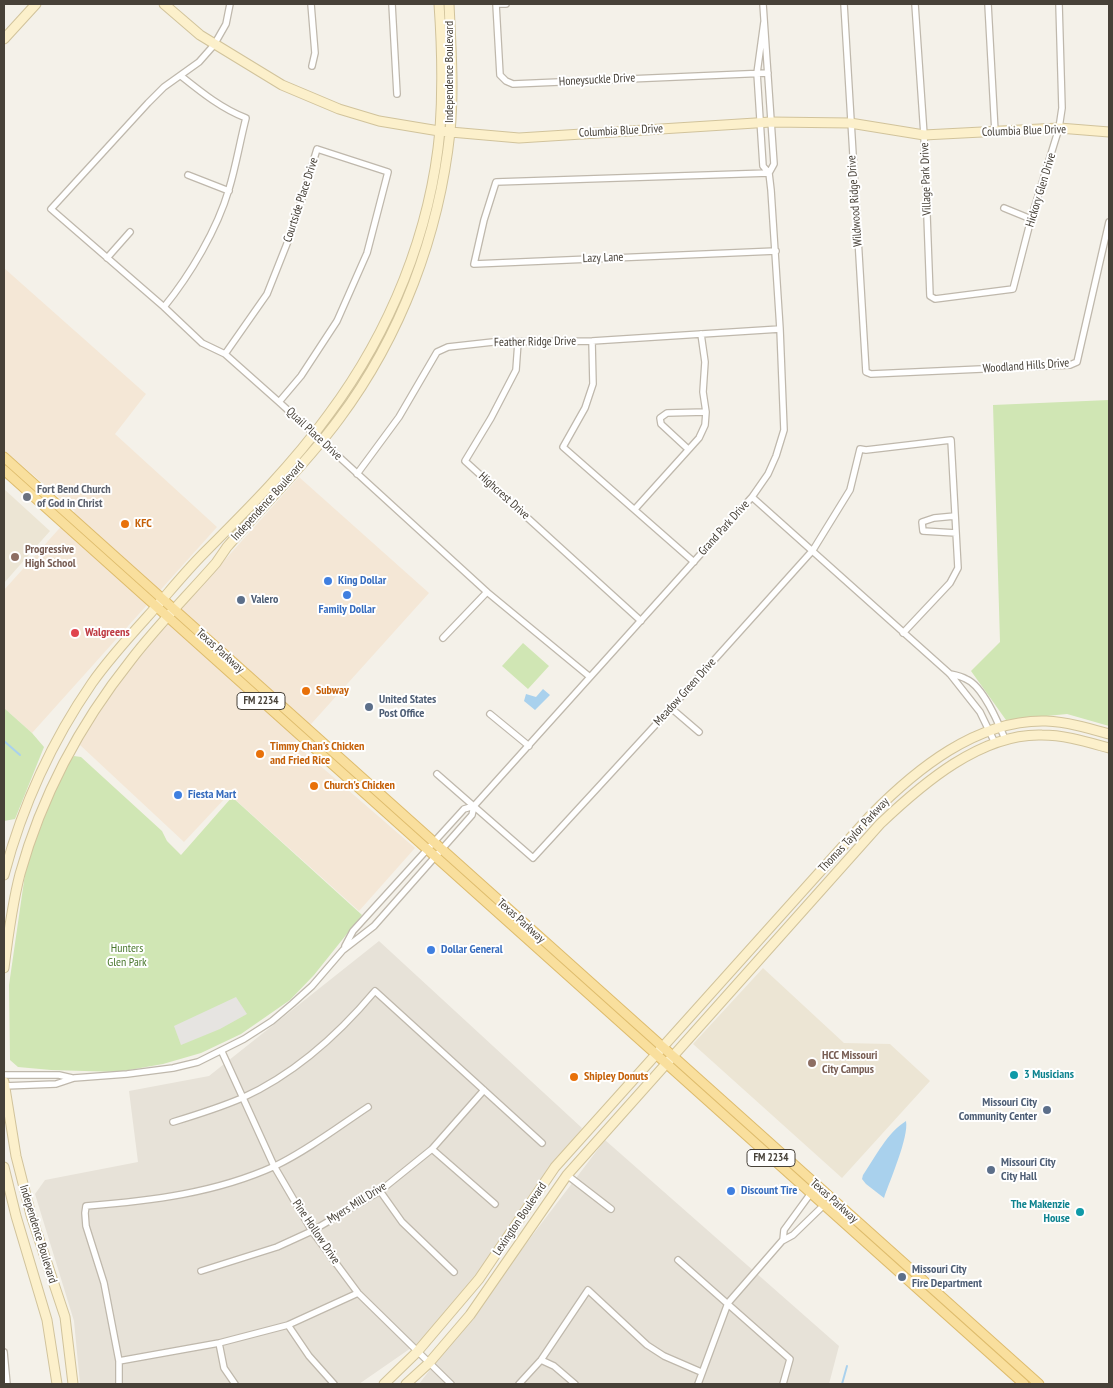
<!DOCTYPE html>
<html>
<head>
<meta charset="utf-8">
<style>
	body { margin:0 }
	#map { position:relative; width:1113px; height:1388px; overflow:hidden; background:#f4f1e9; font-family:"PT Sans Narrow",sans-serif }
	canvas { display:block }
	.frame { position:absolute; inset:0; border:5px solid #474138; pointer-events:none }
</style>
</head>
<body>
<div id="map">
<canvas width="1113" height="1388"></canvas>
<div class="frame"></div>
</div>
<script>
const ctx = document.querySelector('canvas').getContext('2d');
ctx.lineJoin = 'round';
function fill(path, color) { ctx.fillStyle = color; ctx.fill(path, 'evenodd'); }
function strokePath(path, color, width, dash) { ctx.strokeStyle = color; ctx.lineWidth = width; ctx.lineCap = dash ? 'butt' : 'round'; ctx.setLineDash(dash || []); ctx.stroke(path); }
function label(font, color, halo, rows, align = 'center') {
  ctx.font = font + ' "PT Sans Narrow",sans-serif'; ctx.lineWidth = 4; ctx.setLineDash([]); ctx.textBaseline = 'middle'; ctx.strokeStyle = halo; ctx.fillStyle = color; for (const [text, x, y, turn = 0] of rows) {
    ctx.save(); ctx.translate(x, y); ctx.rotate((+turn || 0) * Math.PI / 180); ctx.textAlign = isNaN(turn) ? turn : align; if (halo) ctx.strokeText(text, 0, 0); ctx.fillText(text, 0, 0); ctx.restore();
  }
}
fill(new Path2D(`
	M 379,941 L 582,1128 L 437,1330 L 359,1384 L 80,1384 L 74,1321 L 35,1194 L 45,1180 L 138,1162 L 129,1091 L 209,1076 Z
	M 605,1140 L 839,1346 L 829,1384 L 419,1384 Z`), '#e7e2d8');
fill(new Path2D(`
	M 4,268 L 146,394 L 115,434 L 217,527 L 32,733 L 4,708 L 4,590 L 75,511 L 4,450 Z
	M 299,477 L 429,593 L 294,743 L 415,848 L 359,911 L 229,794 L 184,842 L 80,745 L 83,735 L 125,674 L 147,647 Z`), '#f4e7d6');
fill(new Path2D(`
	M 4,489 L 50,531 L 4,583 Z
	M 763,968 L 844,1043 L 890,1044 L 930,1081 L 842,1178 L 693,1044 Z`), '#ece5d4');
fill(new Path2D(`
	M 1109,400 L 1109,726 L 1067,714 L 1006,720 L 971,671 L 1000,642 L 993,405 Z
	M 523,643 L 549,666 L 528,689 L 502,666 Z
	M 4,708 L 32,733 L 44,747 L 15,819 L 4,821 Z
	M 74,756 L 81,757 L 162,831 L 167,841 L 181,855 L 232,797 L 362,915 L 314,975 L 290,1000 L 241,1034 L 201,1053 L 163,1064 L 118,1072 L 51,1070 L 18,1067 L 10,1060 L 9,985 L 25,874 L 44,810 L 68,762 Z`), '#d0e6b4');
fill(new Path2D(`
	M 236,997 L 247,1014 L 220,1029 L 181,1045 L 174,1026 Z`), '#e6e4e1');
fill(new Path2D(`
	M 543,689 L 550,695 L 535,710 L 524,701 L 526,694 L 536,697 Z
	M 906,1121 C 909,1137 890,1180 884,1198 L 866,1184 L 862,1179 L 863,1175 C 876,1156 887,1133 906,1121 Z`), '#a9d1ed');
strokePath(new Path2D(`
	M 4,741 L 20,755
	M 842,1384 L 847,1366`), '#a9d1ed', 2);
const street = new Path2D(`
	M 230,4 L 226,24 L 214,45 L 199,62 L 164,87 L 148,103 L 51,209 L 164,307 L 202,343 L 225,354 L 279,402 L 487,592 L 590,677
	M 311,4 L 315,53 L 312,66
	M 392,4 L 397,94
	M 496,4 L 500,75 L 506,81 L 513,84 L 768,73
	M 496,4 L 506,4
	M 763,4 L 774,164 L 769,173
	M 844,4 L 866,372 L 871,374 L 1070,365 L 1077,362 L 1109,222
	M 915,4 L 924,135 L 930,296 L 935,299 L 1013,289 L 1031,219 L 1059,128 L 1062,108 L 1059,4
	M 988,4 L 995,132
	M 769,173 L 496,182 L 484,220 L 474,264 L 776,251
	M 188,175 L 229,191
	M 1004,208 L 1031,219
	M 107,258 L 130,232
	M 164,307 C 190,275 217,230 229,189 C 236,166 240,141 246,118 C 222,109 201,92 181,76
	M 592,341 L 593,384 L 585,408 L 563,447 L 694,562
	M 518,342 L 516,370 L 491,418 L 465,461 L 641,621
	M 225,354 L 267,294 L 292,231 L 317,149 L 388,172 L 367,253 L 337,321 L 301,376 L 279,402
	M 688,449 L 661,424 L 660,418 L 667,413 L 706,412
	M 357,474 L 399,417 L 437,352 L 448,347 L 493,342 L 592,341 L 780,329
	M 752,497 L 950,674 L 980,712 L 995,743
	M 635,509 L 699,438 L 705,425 L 706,412 L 703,392 L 705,362 L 701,334
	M 955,516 L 934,518 L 922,522 L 923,531 L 956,533
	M 443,638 L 487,592
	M 950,674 C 955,675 961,676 966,679 C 983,686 998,722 1005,739
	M 671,708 L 699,732
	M 490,714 L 529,746
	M 437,774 L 533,858 L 671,708 L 813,550 L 850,490 L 860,449 L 866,450 L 951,440 L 958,568 L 950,583 L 903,633
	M 345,946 L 353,931 L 464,809 L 474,806
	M 222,1052 L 274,1166 L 312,1231 L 358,1293 L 451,1384
	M 4,1075 L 59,1075 L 72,1078
	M 4,1086 L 56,1084 L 74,1078 L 127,1074 L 173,1068 L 198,1062 L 244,1039 L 272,1021 L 292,1004 L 312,986 L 343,950 L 374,926 L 472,815 L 474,806 L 752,497 L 768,474 L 776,456 L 784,430 L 780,329 L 771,190 L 769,173 L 763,166 L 757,73 L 764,22
	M 173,1122 C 196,1115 219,1108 242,1098 C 295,1074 338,1035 375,991 L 542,1143
	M 432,1149 L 495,1204
	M 567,1175 L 611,1209
	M 380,1191 L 402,1222 L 454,1272
	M 783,1240 L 784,1230 L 811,1193 C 819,1193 822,1199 831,1198
	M 678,1260 L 790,1359 L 783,1384
	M 201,1271 L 277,1247 L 312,1231 L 380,1191 L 432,1149 L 484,1090
	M 288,1325 L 309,1356 L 334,1384
	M 219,1343 L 224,1368 L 235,1384
	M 4,1352 L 7,1384 L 5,1384
	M 541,1360 L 554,1366 L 575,1384
	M 119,1361 L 219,1343 L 288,1325 L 358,1293
	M 119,1384 L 119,1361 L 104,1283 L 86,1226 L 85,1213 L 86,1206 C 150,1201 216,1193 275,1166 C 308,1150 338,1127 368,1107
	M 519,1384 L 541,1360 L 588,1290 L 647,1345 L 664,1356 L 701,1372
	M 698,1384 L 728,1303 L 782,1241 L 793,1235 L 824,1205`);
const secondary = new Path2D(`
	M 164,4 L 200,35 L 282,85 L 339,109 L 379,121 L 439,131 L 519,138 L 771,122 L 850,123 L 924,135 L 1059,128 L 1109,132
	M 4,39 L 36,4
	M 4,875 C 22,807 52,741 92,683 C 108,660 128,638 147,617 C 166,596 184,573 204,553 C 248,509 293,464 329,414 C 390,332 431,232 440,130 C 443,88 442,46 439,4
	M 4,968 C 8,936 12,905 20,874 C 42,795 80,724 131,660 C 157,626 188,595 216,563 L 227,547 C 264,504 306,464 339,419 C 401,336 439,235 450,132 C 454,90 451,46 449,4
	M 4,1082 L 16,1156 L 31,1215 L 65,1317 L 73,1384
	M 4,1167 L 16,1216 L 47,1320 L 57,1384
	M 384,1384 L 417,1352 L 479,1279 L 555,1167 L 870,816 C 915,770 977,719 1046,721 C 1068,722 1088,728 1109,734
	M 406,1384 L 429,1363 L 470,1315 L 567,1175 L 880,824 C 922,784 981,733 1042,735 C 1065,735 1087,742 1109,748`);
const primary = new Path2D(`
	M 4,457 L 1039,1384
	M 4,470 L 1024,1384`);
strokePath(street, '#bfb8ac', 8);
strokePath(secondary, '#d1c39b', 11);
strokePath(primary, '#debc6d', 11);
strokePath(street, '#fff', 5.5);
strokePath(secondary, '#fcf0cb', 9);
strokePath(primary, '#f9df9d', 9);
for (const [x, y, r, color] of [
	[27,497,5,"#6b7280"],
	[125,524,5,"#e8710a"],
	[15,557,5,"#8d6e63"],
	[328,581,5,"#3f7fe0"],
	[347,595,5,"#3f7fe0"],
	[241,600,5,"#5c6f8a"],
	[75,633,5,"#e0444e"],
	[306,691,5,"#e8710a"],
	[369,707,5,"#5c6f8a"],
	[260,754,5,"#e8710a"],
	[314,786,5,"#e8710a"],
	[178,795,5,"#3f7fe0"],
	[431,950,5,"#3f7fe0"],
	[812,1063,5,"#8d6e63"],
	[1014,1075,5,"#0f9aa8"],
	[574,1077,5,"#e8710a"],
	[1047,1110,5,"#5c6f8a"],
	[991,1170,5,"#5c6f8a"],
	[731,1191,5,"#3f7fe0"],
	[1080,1212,5,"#0f9aa8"],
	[902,1277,5,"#5c6f8a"]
]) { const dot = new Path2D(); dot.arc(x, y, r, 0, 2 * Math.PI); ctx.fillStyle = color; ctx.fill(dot); strokePath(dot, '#fff', 2); }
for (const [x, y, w] of [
	[261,701,48],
	[771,1158,48]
]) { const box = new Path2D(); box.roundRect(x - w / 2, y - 8.5, w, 17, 4); ctx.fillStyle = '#fff'; ctx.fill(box); strokePath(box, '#474138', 1); }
label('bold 11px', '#474138', null, [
	["FM 2234",261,701],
	["FM 2234",771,1158]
]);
label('12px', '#474138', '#fff', [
	["Independence Boulevard",450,72,-90],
	["Honeysuckle Drive",597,80,-3],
	["Columbia Blue Drive",621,131,-3],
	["Columbia Blue Drive",1024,131,-2],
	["Village Park Drive",926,179,-92],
	["Hickory Glen Drive",1041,190,-73],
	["Courtside Place Drive",301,200,-72],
	["Wildwood Ridge Drive",855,201,-94],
	["Lazy Lane",603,258,-2],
	["Feather Ridge Drive",535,342,-1],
	["Woodland Hills Drive",1026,366,-4],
	["Quail Place Drive",314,434,43],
	["Highcrest Drive",504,496,42],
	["Independence Boulevard",268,501,-48],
	["Grand Park Drive",724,528,-48],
	["Texas Parkway",220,651,42],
	["Meadow Green Drive",685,692,-48],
	["Thomas Taylor Parkway",854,835,-47],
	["Texas Parkway",521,921,42],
	["Texas Parkway",834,1201,42],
	["Myers Mill Drive",357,1203,-32],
	["Lexington Boulevard",520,1219,-56],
	["Pine Hollow Drive",316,1232,56],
	["Independence Boulevard",38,1234,73]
]);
label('bold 12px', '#5b616d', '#fff', [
	["Fort Bend Church",37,490],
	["of God in Christ",37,504]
], 'left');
label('bold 12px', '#c56008', '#fff', [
	["KFC",135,524],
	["Subway",316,691],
	["Timmy Chan's Chicken",270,747],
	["and Fried Rice",270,761],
	["Church's Chicken",324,786],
	["Shipley Donuts",584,1077]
], 'left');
label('bold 12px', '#785e54', '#fff', [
	["Progressive",25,550],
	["High School",25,564],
	["HCC Missouri",822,1056],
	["City Campus",822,1070]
], 'left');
label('bold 12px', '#366cbe', '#fff', [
	["King Dollar",338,581],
	["Family Dollar",347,610,"center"],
	["Fiesta Mart",188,795],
	["Dollar General",441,950],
	["Discount Tire",741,1191]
], 'left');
label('bold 12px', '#4e5e75', '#fff', [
	["Valero",251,600],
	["United States",379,700],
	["Post Office",379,714],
	["Missouri City",1037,1103,"right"],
	["Community Center",1037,1117,"right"],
	["Missouri City",1001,1163],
	["City Hall",1001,1177],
	["Missouri City",912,1270],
	["Fire Department",912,1284]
], 'left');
label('bold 12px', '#be3a42', '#fff', [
	["Walgreens",85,633]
], 'left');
label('12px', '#49772d', '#fff', [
	["Hunters",127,949],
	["Glen Park",127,963]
]);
label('bold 12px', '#0d838f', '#fff', [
	["3 Musicians",1024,1075],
	["The Makenzie",1070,1205,"right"],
	["House",1070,1219,"right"]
], 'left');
</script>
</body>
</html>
